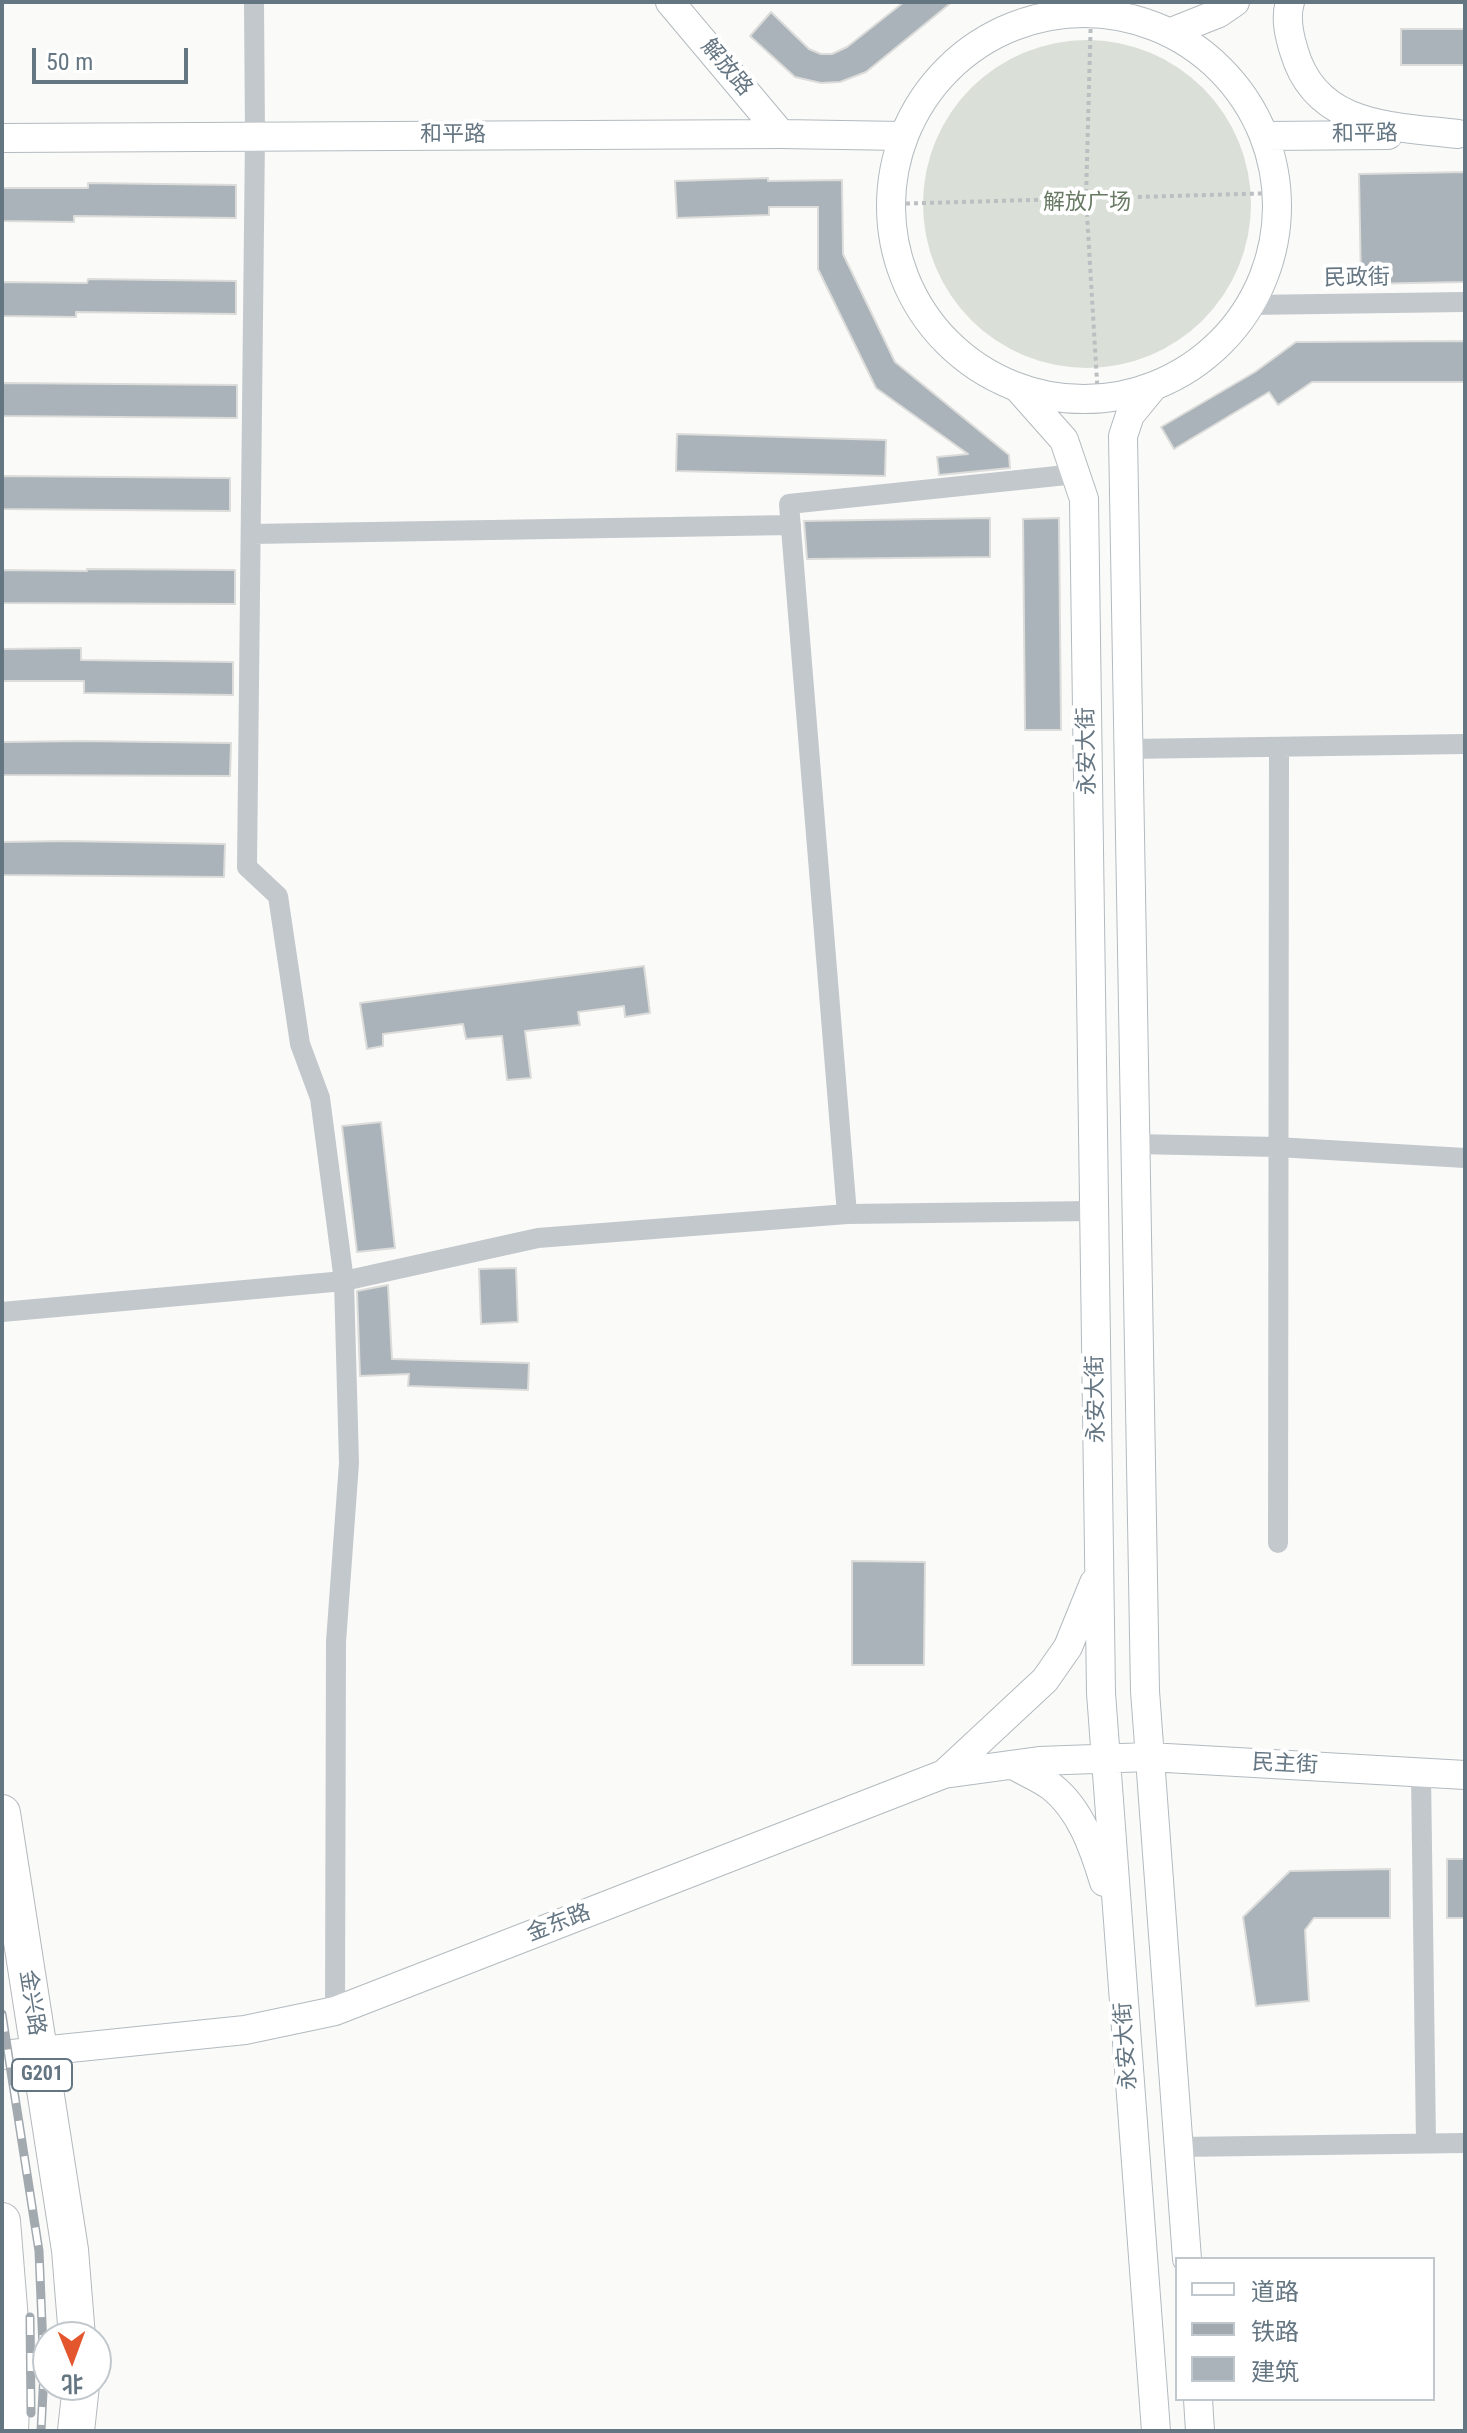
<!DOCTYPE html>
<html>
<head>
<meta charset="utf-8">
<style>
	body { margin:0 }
	#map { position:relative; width:1467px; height:2433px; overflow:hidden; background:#fafaf8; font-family:"Roboto Condensed","Noto Sans SC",sans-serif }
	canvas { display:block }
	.frame { position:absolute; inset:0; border:4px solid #657683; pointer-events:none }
	.legend { position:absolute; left:1175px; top:2257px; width:260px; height:144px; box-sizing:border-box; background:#fff; border:2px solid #c1c8cd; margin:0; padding:10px 14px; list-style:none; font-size:24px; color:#657683 }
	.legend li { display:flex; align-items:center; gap:16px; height:40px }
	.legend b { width:40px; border:2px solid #c1c8cd }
	.north { position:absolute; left:32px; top:2321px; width:80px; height:80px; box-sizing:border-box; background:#fff; border:2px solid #c1c8cd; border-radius:50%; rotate:179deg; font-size:22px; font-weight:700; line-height:32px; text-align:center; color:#657683 }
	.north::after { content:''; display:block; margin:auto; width:28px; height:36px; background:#e4572e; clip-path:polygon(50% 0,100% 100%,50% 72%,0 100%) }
	.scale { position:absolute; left:32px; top:48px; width:156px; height:36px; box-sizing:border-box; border:4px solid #657683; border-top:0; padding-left:10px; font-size:24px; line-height:28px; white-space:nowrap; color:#657683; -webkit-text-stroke:6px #fff; paint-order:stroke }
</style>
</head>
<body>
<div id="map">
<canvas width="1467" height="2433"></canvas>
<div class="frame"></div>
<ul class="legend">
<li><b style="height:10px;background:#fff"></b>道路</li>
<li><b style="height:10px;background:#a2aab0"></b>铁路</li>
<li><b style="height:22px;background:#aab3b9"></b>建筑</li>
</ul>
<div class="north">北</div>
<div class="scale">50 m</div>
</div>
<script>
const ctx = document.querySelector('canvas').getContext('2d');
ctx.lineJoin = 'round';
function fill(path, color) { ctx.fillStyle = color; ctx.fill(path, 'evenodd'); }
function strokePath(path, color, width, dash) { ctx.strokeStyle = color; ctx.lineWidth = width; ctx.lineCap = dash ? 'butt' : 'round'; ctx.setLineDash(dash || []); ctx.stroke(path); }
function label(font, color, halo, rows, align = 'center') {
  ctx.font = font + ' "Roboto Condensed","Noto Sans SC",sans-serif'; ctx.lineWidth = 8; ctx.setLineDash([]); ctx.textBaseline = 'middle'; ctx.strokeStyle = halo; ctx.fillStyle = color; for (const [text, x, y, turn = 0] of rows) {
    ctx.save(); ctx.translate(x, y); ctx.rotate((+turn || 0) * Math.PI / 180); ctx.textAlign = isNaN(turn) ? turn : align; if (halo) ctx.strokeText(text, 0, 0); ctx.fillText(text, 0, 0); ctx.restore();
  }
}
fill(new Path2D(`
	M923 204a164 164 0 1 1 328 0a164 164 0 1 1-328 0Z`), '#dadfd7');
const building = new Path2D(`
	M 904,2 L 952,2 L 866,72 L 840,82 L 821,83 L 795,77 L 750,36 L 771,12 L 809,49 L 821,54 L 832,54 L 847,47 Z
	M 1401,29 L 1465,29 L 1465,65 L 1401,65 Z
	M 1465,172 L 1465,282 L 1361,284 L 1359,174 Z
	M 768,178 L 768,181 L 842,180 L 843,254 L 895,362 L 1009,455 L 1010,468 L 939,475 L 937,457 L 968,454 L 876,388 L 818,269 L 818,207 L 769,207 L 769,215 L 677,218 L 675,181 Z
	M 88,183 L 236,185 L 236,218 L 74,216 L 74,222 L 2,221 L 2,188 L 88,188 Z
	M 88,279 L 236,281 L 236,314 L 76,312 L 76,317 L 2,316 L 2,282 L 87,283 Z
	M 1465,341 L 1465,382 L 1312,382 L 1278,405 L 1269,392 L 1174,449 L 1161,427 L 1255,372 L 1296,342 Z
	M 2,383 L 237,385 L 237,418 L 2,416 Z
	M 677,434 L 886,440 L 885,476 L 676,471 Z
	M 2,476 L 230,478 L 230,511 L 2,509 Z
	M 990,518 L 990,557 L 807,559 L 804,521 Z
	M 1059,518 L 1061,730 L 1025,730 L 1023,519 Z
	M 87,569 L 235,570 L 235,604 L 2,603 L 2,570 L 87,571 Z
	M 81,648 L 81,660 L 233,662 L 233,695 L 84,693 L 84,681 L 2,681 L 2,649 Z
	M 83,741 L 231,743 L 230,776 L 2,775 L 2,742 Z
	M 66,841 L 225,844 L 224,877 L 2,875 L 2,842 Z
	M 644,966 L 650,1013 L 625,1017 L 624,1006 L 578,1012 L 580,1025 L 525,1031 L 531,1078 L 507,1080 L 502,1036 L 466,1039 L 463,1024 L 383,1034 L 383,1046 L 367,1049 L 360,1003 Z
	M 381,1122 L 395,1248 L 357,1252 L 342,1126 Z
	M 516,1268 L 518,1322 L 481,1324 L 479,1269 Z
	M 388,1285 L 392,1359 L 529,1363 L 528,1390 L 408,1386 L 409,1374 L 360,1376 L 357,1291 Z
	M 852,1561 L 925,1562 L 924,1665 L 852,1665 Z
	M 1447,1859 L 1465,1859 L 1465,1918 L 1447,1918 Z
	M 1390,1869 L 1390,1918 L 1314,1918 L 1305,1930 L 1309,2001 L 1256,2006 L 1243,1917 L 1290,1871 Z`);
fill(building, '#aab3b9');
strokePath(building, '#dcdcda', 2);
const secondary = new Path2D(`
	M 670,2 L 781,134
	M 1290,2 C 1285,18 1289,35 1294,51 C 1316,128 1392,126 1458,134
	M891 206a193 193 0 1 1 386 0a193 193 0 1 1-386 0Z
	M 1169,33 L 1219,13 L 1235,2
	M 1265,136 L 1388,135
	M 2,138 L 781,134 L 903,136
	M 1017,387 L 1064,440 L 1084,499 L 1101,1693 L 1156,2431
	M 1153,387 L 1130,415 L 1123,436 L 1145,1691 L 1187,2259
	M 1013,1765 C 1025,1772 1040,1778 1052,1787 C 1081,1810 1094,1849 1104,1882
	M 944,1774 L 1045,1680 L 1068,1647 L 1094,1583
	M 2,2055 L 245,2030 L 335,2011 L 944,1774 L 1039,1761 L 1149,1757 L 1465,1775
	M 1198,2399 L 1200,2431`);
const highway = new Path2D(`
	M 2,1813 L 70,2250 L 77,2337
	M 2,2221 L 13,2358 L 10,2431
	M 76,2431 L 81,2385`);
strokePath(secondary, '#b3babf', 30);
strokePath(highway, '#b4b9bd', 38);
strokePath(new Path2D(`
	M 1091,13 L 1086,198 L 1098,398
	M 890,204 L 1277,193`), '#bbbfc2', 4, [4, 4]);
strokePath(new Path2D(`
	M 254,2 L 255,136 L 247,867 L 278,896 L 300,1044 L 320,1098 L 344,1281 L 349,1463 L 336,1642 L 335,2011
	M 1249,305 L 1465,302
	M 1076,474 L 789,504 L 847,1214 L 1094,1211
	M 251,534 L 791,525
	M 1128,749 L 1465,744
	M 1135,1144 L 1277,1147 L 1465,1158
	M 2,1312 L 344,1281 L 538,1238 L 847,1214
	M 1278,1543 L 1279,747
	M 1421,1773 L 1426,2143
	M 1179,2147 L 1465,2143`), '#c3c8cc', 20);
strokePath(secondary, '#fff', 28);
strokePath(highway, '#fff', 36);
const rail = new Path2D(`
	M 2,2014 L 39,2251 L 44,2372 L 41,2431
	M 30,2317 L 31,2413`);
strokePath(rail, '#a2aab0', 9);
strokePath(rail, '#fff', 6, [18]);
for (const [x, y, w] of [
	[42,2075,60]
]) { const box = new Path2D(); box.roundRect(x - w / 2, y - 16, w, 32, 6); ctx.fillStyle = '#fff'; ctx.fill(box); strokePath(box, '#657683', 2); }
label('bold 20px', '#657683', null, [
	["G201",42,2075]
]);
label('22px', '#657683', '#fff', [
	["解放路",726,68,50],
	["和平路",453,135],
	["和平路",1365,135,-1],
	["民政街",1357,279,-1],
	["永安大街",1088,751,-91],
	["永安大街",1097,1399,-91],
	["民主街",1285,1765,3],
	["金东路",559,1924,-21],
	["金兴路",31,2003,81],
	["永安大街",1127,2046,-94]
]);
label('22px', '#687a64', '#fff', [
	["解放广场",1087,203]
]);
</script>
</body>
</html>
